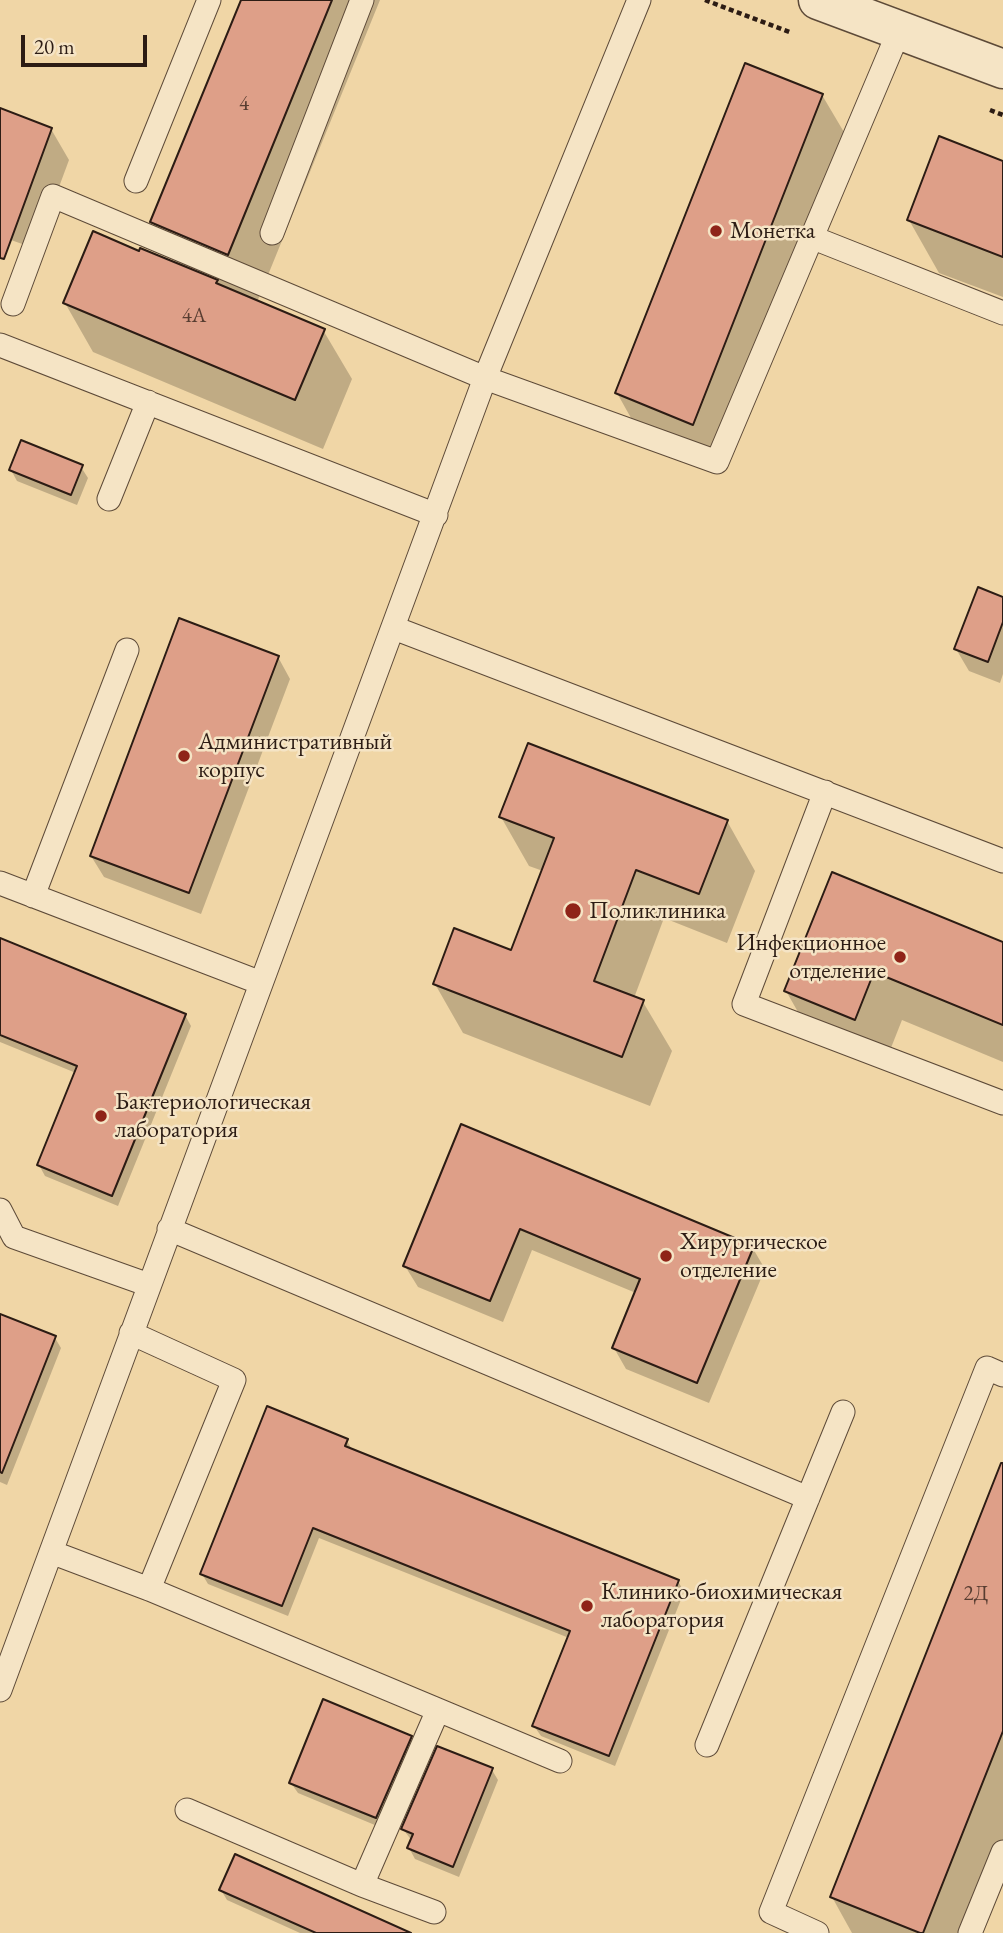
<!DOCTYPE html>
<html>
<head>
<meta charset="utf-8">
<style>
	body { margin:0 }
	#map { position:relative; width:1003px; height:1933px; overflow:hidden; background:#f0d6a6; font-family:"EB Garamond",serif }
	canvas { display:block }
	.scale { position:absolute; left:21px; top:35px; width:126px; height:32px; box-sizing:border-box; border:4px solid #2c1c14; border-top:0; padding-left:9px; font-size:21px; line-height:24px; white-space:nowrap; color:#2c1c14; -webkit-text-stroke:5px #f5e4c5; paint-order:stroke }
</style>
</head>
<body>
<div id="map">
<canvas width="1003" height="1933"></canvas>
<div class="scale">20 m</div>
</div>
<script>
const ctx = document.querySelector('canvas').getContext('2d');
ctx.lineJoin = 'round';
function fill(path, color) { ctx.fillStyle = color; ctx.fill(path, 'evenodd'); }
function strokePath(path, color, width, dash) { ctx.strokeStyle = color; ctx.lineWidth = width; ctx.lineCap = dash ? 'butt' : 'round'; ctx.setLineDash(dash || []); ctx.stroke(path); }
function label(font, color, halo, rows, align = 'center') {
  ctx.font = font + ' "EB Garamond",serif'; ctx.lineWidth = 5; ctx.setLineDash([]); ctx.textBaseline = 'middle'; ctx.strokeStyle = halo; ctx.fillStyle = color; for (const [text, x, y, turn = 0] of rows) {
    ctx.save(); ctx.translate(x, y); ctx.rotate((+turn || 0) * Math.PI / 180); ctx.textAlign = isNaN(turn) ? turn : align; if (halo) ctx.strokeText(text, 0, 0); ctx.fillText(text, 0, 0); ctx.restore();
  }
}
fill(new Path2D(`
	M 243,0 L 380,0 L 257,302 L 323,330 L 352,379 L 323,449 L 93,352 L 65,303 L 139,253 L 178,266 L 152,222 Z
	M 822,95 L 851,144 L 722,473 L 645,443 L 617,393 Z
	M 0,110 L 51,129 L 69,160 L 36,249 L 0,236 Z
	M 1003,163 L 1003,297 L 939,273 L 909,220 Z
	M 81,467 L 88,478 L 77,505 L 17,481 L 11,470 Z
	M 1003,599 L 1003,674 L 1000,683 L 969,671 L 956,649 Z
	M 278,657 L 290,679 L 201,914 L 104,877 L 91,856 Z
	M 501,817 L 727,821 L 755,871 L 727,943 L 664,918 L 634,998 L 643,1002 L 672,1051 L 650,1106 L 463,1033 L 435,984 L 512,952 L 543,871 L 529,866 Z
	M 0,940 L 185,1015 L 191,1026 L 118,1206 L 45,1176 L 39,1165 L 76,1073 L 0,1042 Z
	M 1003,944 L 1003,1062 L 902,1020 L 883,1068 L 814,1040 L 786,991 Z
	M 462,1127 L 752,1247 L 765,1269 L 709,1403 L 626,1369 L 614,1348 L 636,1293 L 532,1250 L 503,1322 L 418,1287 L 405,1266 Z
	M 0,1316 L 55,1338 L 61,1348 L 7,1485 L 0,1482 Z
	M 347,1441 L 353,1451 L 678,1581 L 684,1592 L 615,1766 L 541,1736 L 534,1726 L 569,1638 L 319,1538 L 288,1616 L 208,1584 L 202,1574 Z
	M 1003,1463 L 1003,1867 L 977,1933 L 852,1933 L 832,1897 Z
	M 410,1737 L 417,1748 L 382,1828 L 298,1793 L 291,1783 Z
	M 492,1770 L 498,1780 L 459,1877 L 415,1859 L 409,1848 L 412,1841 L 403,1829 Z
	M 221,1890 L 407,1933 L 300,1933 L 227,1900 Z`), '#0003');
const building = new Path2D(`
	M 241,0 L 332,0 L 228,255 L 150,222 Z
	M 745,63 L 823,94 L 693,425 L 615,393 Z
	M 0,108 L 52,128 L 4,259 L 0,258 Z
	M 939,136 L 1003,161 L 1003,257 L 907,220 Z
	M 93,231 L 139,251 L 140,248 L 218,280 L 216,283 L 325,329 L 295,400 L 63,303 Z
	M 21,440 L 83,465 L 71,495 L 9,470 Z
	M 978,587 L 1003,597 L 1003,622 L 988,662 L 954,649 Z
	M 179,618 L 279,656 L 189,893 L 90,856 Z
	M 528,743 L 728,820 L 699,894 L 636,870 L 594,981 L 644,1000 L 622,1057 L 433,984 L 454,928 L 511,950 L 554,838 L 499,817 Z
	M 832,872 L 1003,942 L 1003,1025 L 874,972 L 855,1020 L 784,991 Z
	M 0,938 L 186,1014 L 112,1196 L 37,1165 L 77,1066 L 0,1035 Z
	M 461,1124 L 754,1246 L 697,1383 L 612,1348 L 640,1279 L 520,1229 L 490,1301 L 403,1266 Z
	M 0,1314 L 56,1336 L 2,1473 L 0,1472 Z
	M 267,1406 L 348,1439 L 345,1446 L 679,1580 L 609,1756 L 532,1726 L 570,1631 L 313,1528 L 282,1606 L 200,1574 Z
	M 1001,1463 L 1003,1463 L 1003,1731 L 923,1933 L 920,1933 L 830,1897 Z
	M 323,1699 L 412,1736 L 376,1818 L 289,1783 Z
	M 437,1746 L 493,1768 L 453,1867 L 407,1848 L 413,1834 L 401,1829 Z
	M 235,1854 L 411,1933 L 316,1933 L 219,1890 Z`);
fill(building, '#de9f88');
strokePath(building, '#2c1c14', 2);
const service = new Path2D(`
	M 136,181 L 209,0
	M 272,233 L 362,0
	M 811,237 L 1003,313
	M 13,304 L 53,196 L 485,378 L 717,462 L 899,31
	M 0,345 L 436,515
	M 109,499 L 148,402
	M 394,628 L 1003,861
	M 825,792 L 744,1004 L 1003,1103
	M 0,883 L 261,983
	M 33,896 L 127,650
	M 0,1210 L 14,1237 L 149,1285
	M 169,1229 L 808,1498
	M 131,1333 L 234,1380 L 149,1589
	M 51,1552 L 149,1589 L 560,1761
	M 0,1690 L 485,378 L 639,0
	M 707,1745 L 843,1412
	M 187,1810 L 362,1885 L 434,1912
	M 362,1885 L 438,1710
	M 817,1933 L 771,1912 L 987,1368 L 1003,1375
	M 970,1933 L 1003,1852`);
const tertiary = new Path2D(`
	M 818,0 L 1003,69`);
strokePath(service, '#5d4a38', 25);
strokePath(tertiary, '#5d4a38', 41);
strokePath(new Path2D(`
	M 705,0 L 792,33
	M 990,110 L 1003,115`), '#2c1c14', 4.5, [5, 3.5]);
strokePath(service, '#f5e4c5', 23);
strokePath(tertiary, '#f5e4c5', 38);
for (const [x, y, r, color] of [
	[716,231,7,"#8f2418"],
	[184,756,7,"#8f2418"],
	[573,911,9,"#8f2418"],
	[900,957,7,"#8f2418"],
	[101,1116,7,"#8f2418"],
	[666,1256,7,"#8f2418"],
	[587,1606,7,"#8f2418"]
]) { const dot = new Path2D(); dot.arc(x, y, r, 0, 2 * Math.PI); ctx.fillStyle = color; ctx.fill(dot); strokePath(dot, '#f5e4c5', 2.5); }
label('21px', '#583d31', null, [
	["4",244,104],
	["4А",194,316],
	["2Д",976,1594]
]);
label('24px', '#2c1c14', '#f5e4c5', [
	["Монетка",730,231],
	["Административный",198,742],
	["корпус",198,770],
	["Поликлиника",589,911],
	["Инфекционное",886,943,"right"],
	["отделение",886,971,"right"],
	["Бактериологическая",115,1102],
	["лаборатория",115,1130],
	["Хирургическое",680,1242],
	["отделение",680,1270],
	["Клинико-биохимическая",601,1592],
	["лаборатория",601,1620]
], 'left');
</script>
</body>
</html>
